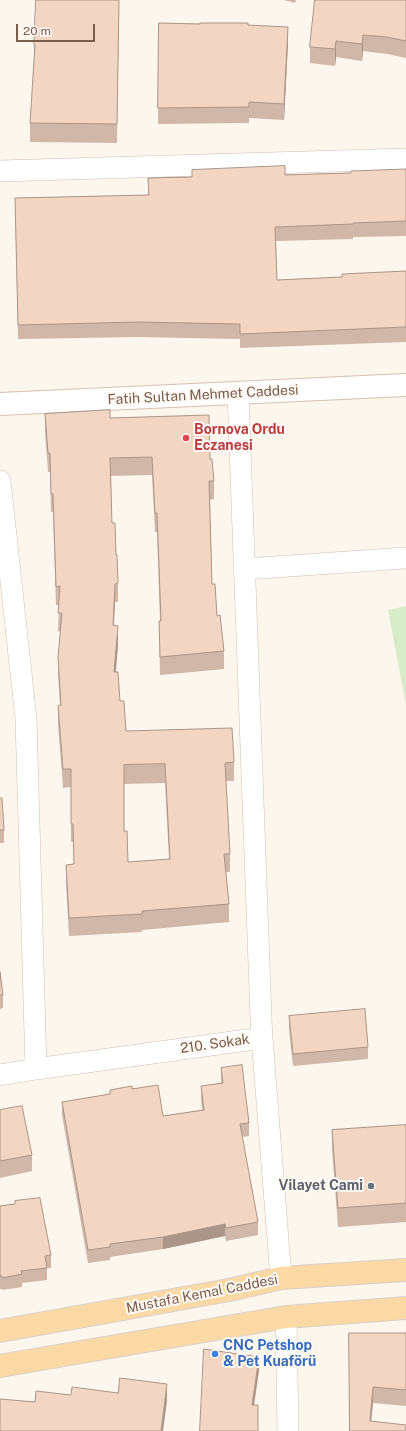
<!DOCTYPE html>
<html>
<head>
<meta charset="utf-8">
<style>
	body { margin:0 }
	#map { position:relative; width:406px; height:1431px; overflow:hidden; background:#fdf6ec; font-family:"Public Sans",sans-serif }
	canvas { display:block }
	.scale { position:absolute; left:16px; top:24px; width:79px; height:18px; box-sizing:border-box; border:2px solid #7a5c4d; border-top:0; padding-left:5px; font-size:12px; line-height:14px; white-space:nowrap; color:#7a5c4d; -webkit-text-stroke:3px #fffaf3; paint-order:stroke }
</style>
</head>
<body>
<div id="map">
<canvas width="406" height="1431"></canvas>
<div class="scale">20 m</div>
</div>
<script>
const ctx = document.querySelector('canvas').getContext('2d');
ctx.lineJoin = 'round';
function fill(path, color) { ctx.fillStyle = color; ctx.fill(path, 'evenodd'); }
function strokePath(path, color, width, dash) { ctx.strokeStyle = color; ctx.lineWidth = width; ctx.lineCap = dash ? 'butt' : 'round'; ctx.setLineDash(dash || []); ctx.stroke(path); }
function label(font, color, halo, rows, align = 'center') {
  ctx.font = font + ' "Public Sans",sans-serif'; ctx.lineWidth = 4; ctx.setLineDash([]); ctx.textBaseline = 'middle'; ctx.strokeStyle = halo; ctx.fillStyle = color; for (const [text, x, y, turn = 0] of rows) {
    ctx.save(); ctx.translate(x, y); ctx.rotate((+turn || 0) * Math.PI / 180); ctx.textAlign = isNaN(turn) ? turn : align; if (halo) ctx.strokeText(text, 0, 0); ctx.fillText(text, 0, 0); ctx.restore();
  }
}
fill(new Path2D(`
	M 406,606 L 406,705 L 388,610 Z`), '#d8ecc9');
const street = new Path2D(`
	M 0,171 L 406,159
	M 238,393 L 262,1045
	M 0,481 L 26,719 L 36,1069
	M 245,569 L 406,558
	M 0,1075 L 36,1069 L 262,1038 L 281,1278
	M 286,1317 L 288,1431`);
const secondary = new Path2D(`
	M 0,404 L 406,385`);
const primary = new Path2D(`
	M 0,1331 L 229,1290 L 281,1278 L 406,1270
	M 0,1366 L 286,1317 L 406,1308`);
strokePath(street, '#d1beb0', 22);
strokePath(secondary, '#d6c0b0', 24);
strokePath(primary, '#dad1cd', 24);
strokePath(street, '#fff', 21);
strokePath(secondary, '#fff', 22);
strokePath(primary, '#fbd9a5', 22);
fill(new Path2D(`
	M 119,0 L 117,143 L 30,142 L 30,123 L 34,64 L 34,44 Z
	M 284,0 L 296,0 L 295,3 Z
	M 406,0 L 406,58 L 387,54 L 363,51 L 362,61 L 336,57 L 335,66 L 310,63 L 310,47 Z
	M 159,23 L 248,25 L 288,43 L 284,120 L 249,118 L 249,123 L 158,124 Z
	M 406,169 L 406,236 L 353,237 L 353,239 L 276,241 L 277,280 L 342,277 L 406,271 L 406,342 L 240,348 L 240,339 L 138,337 L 18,339 L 15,198 L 148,195 L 148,178 L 351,173 Z
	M 45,414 L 110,418 L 210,459 L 214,481 L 214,499 L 210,500 L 212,584 L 217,616 L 224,651 L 224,669 L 160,675 L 159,621 L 160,621 L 157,532 L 155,532 L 152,475 L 111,476 L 112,523 L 116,555 L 118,583 L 118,602 L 115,602 L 113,625 L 118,644 L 116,672 L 120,701 L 126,731 L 234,762 L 234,781 L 226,781 L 230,854 L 230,872 L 226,872 L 229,904 L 229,922 L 142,930 L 142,932 L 69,936 L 66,883 L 66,865 L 74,864 L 73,842 L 71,842 L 71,787 L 63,788 L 58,724 L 58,706 L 60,705 L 58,675 L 58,657 L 61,632 L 58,631 L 59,605 L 56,605 L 53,512 L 51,512 L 50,472 L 48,472 L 45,432 ZM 165,783 L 169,859 L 128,862 L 124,831 L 124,784 Z
	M 0,798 L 4,830 L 4,843 L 0,843 Z
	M 0,972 L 3,995 L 3,1008 L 0,1009 Z
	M 289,1016 L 368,1047 L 368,1059 L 293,1066 L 289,1029 Z
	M 221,1068 L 249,1123 L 249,1136 L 242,1137 L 258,1222 L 258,1235 L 226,1241 L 225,1236 L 163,1249 L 110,1257 L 110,1260 L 88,1263 L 62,1115 L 62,1102 L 110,1094 L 110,1090 L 132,1089 L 163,1116 L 202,1110 L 201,1099 L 201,1086 L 221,1083 Z
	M 0,1110 L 32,1155 L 32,1171 L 0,1178 Z
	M 406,1125 L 406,1222 L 338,1227 L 332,1150 L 332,1130 Z
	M 15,1201 L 51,1255 L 51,1268 L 47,1268 L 47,1280 L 22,1283 L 22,1287 L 2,1290 L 2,1289 L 0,1289 L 0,1206 L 15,1204 Z
	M 349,1333 L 406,1333 L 406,1406 L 373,1403 L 371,1421 L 406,1431 L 350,1431 Z`), '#d1b7a8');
fill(new Path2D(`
	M 288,27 L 288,43 L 284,120 L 284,104 Z
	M 363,35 L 363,51 L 362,61 L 362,44 Z
	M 336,41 L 336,57 L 335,66 L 335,49 Z
	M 115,584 L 115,602 L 113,644 L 113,625 Z
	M 118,626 L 118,644 L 114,690 L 114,672 Z
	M 225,1224 L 225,1236 L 163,1249 L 163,1237 Z
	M 259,1357 L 259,1371 L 252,1419 L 252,1405 Z
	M 167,1384 L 167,1401 L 163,1431 L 161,1431 Z
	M 373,1387 L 373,1403 L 370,1431 L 370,1421 Z`), '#aa9588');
const building = new Path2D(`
	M 36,0 L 119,0 L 117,124 L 30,123 L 35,45 L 34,44 Z
	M 315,0 L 406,0 L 406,41 L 387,37 L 363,35 L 362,44 L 336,41 L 335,49 L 310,47 Z
	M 159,23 L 200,24 L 200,23 L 248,23 L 248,25 L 288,27 L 284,104 L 249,102 L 249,107 L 158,108 Z
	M 285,166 L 285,175 L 351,173 L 351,171 L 406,169 L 406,221 L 353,223 L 353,224 L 275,227 L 277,280 L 342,277 L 342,274 L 406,271 L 406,327 L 240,334 L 240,324 L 138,322 L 18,325 L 15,198 L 149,195 L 148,178 L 192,177 L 192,170 Z
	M 110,410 L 110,418 L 209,415 L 210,459 L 212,459 L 214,481 L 209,481 L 212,584 L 215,584 L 217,616 L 220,615 L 224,651 L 160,657 L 159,621 L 161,621 L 157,513 L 155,513 L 152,457 L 110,458 L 112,523 L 115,523 L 116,555 L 117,555 L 118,583 L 115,584 L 113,625 L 118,626 L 114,672 L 118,672 L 120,701 L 124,701 L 126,731 L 232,728 L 234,762 L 225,763 L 230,854 L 224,854 L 229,904 L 142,911 L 142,914 L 69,918 L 66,865 L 74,864 L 73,824 L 71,824 L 71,769 L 63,769 L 58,706 L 61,705 L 58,657 L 62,613 L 58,613 L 60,586 L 56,587 L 53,494 L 51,494 L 50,453 L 48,453 L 45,414 ZM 165,764 L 170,859 L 128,862 L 127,831 L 124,831 L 124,765 Z
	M 0,798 L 2,798 L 4,830 L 0,830 Z
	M 0,972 L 3,995 L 0,995 Z
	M 365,1009 L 368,1047 L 293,1054 L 289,1016 Z
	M 242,1065 L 249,1123 L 240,1124 L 258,1222 L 226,1228 L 225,1224 L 163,1237 L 110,1244 L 110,1247 L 88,1250 L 62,1102 L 110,1094 L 110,1090 L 132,1086 L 132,1089 L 158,1085 L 163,1116 L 204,1110 L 201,1086 L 223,1083 L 221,1068 Z
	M 22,1106 L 32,1155 L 0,1161 L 0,1110 Z
	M 406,1125 L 406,1203 L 338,1208 L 332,1130 Z
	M 40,1198 L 51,1255 L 45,1256 L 47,1268 L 21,1271 L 22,1274 L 2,1278 L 2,1276 L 0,1276 L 0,1206 L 15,1204 L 15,1201 Z
	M 349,1333 L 406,1333 L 406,1390 L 373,1387 L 370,1421 L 406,1425 L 405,1431 L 350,1431 Z
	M 204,1349 L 259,1357 L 252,1405 L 258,1405 L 258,1431 L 200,1431 Z
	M 120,1378 L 167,1384 L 161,1431 L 0,1431 L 0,1399 L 35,1402 L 36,1391 L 71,1395 L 72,1387 L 118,1393 Z`);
fill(building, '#f3d5c3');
strokePath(building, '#aa9588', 1);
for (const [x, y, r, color] of [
	[186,438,4,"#e0444e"],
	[371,1186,4,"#6b7280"],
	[215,1354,4,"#3f7fe0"]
]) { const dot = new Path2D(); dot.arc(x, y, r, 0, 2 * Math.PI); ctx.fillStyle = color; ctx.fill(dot); strokePath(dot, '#fffaf3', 1.5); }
label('14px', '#7a5c4d', '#fffaf3', [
	["Fatih Sultan Mehmet Caddesi",203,395,-3],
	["210. Sokak",215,1044,-8],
	["Mustafa Kemal Caddesi",202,1294,-11]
]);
label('bold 14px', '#be3a42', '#fffaf3', [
	["Bornova Ordu",194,430],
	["Eczanesi",194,446]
], 'left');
label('bold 14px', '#5b616d', '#fffaf3', [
	["Vilayet Cami",363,1186]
], 'right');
label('bold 14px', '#366cbe', '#fffaf3', [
	["CNC Petshop",223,1346],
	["& Pet Kuaförü",223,1362]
], 'left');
</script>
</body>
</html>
